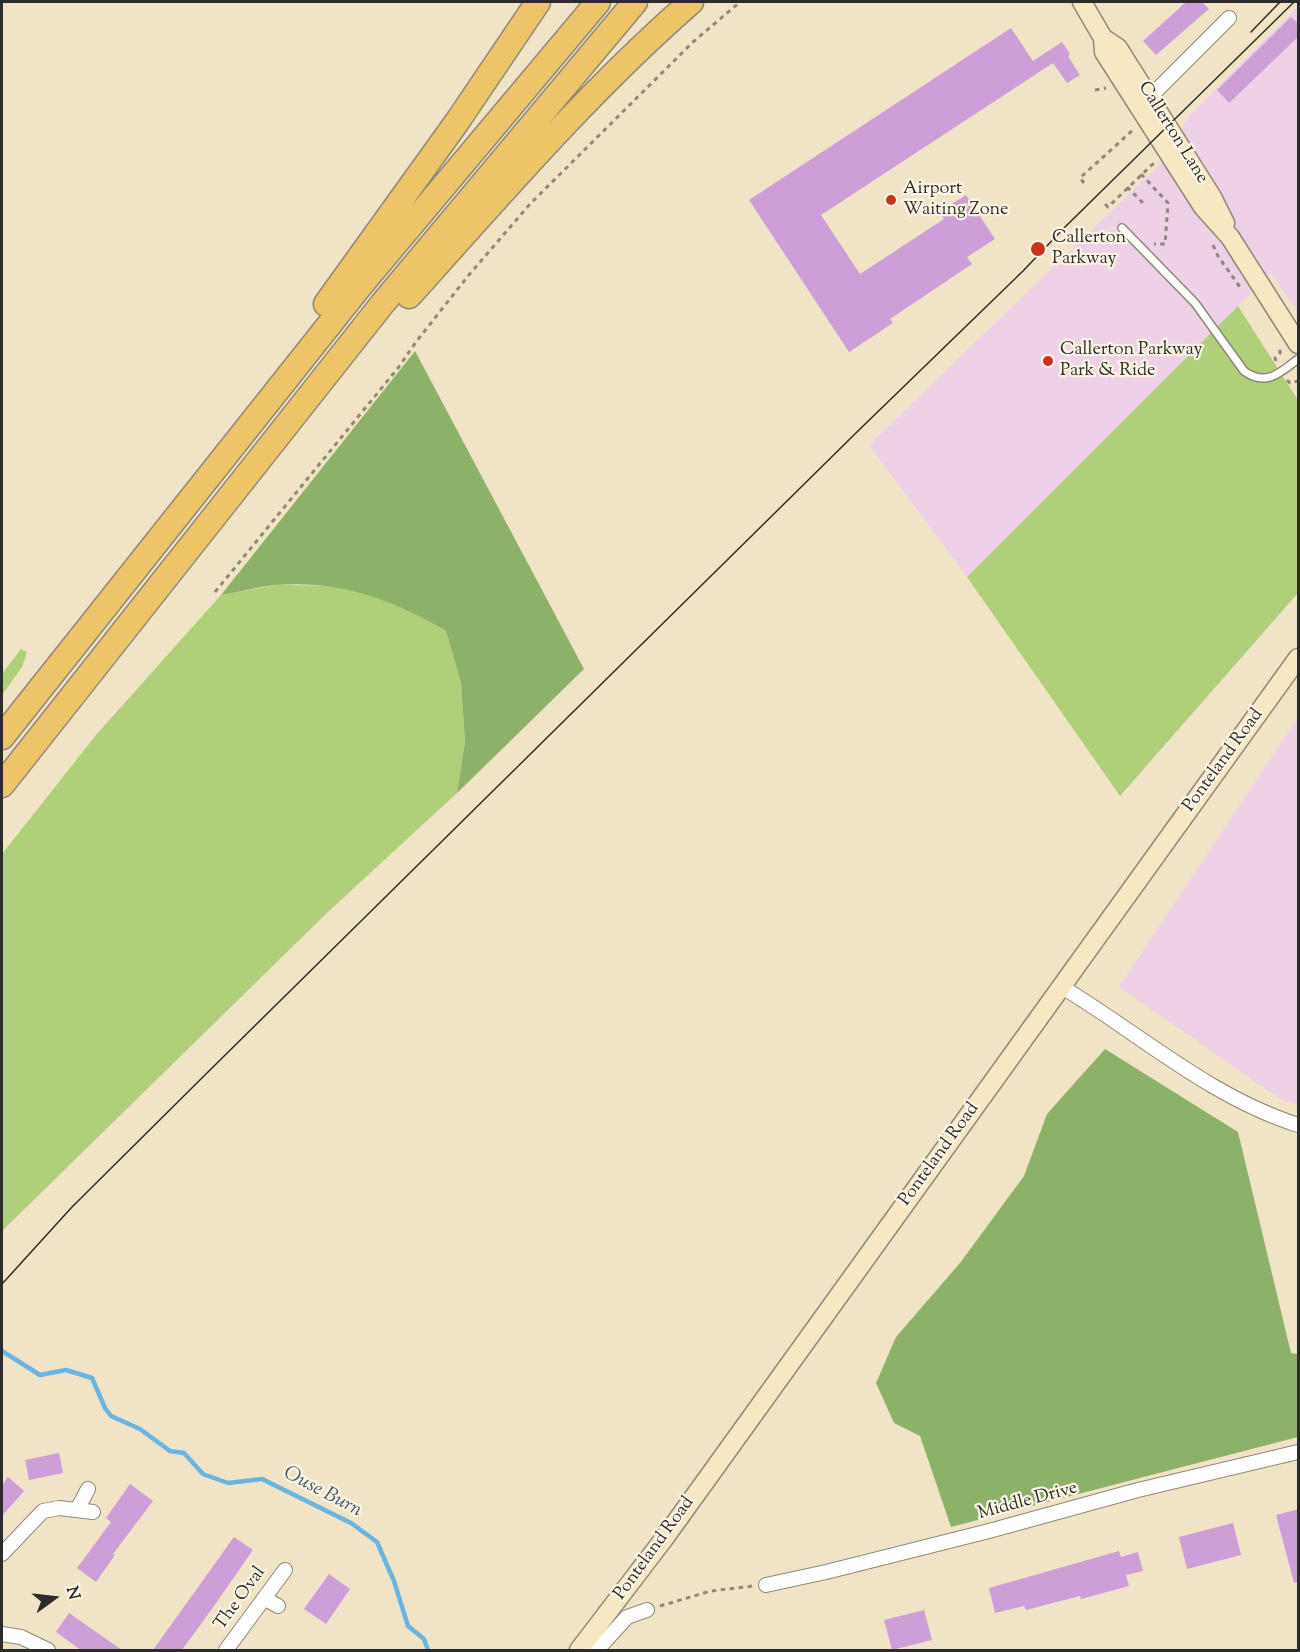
<!DOCTYPE html>
<html>
<head>
<meta charset="utf-8">
<style>
	body { margin:0 }
	#map { position:relative; width:1300px; height:1652px; overflow:hidden; background:#f1e4c6; font-family:"Sorts Mill Goudy",serif }
	canvas { display:block }
	.frame { position:absolute; inset:0; border:3px solid #2b2b2b; pointer-events:none }
	.north { position:absolute; left:24px; top:1568px; width:60px; height:60px; -webkit-text-stroke:4px #fcf5e5; paint-order:stroke; rotate:75deg; font-size:16px; font-weight:700; line-height:24px; text-align:center; color:#2b2b2b }
	.north::after { content:''; display:block; margin:auto; width:21px; height:27px; background:#2b2b2b; clip-path:polygon(50% 0,100% 100%,50% 72%,0 100%) }
</style>
</head>
<body>
<div id="map">
<canvas width="1300" height="1652"></canvas>
<div class="frame"></div>
<div class="north">N</div>
</div>
<script>
const ctx = document.querySelector('canvas').getContext('2d');
ctx.lineJoin = 'round';
function fill(path, color) { ctx.fillStyle = color; ctx.fill(path, 'evenodd'); }
function strokePath(path, color, width, dash) { ctx.strokeStyle = color; ctx.lineWidth = width; ctx.lineCap = dash ? 'butt' : 'round'; ctx.setLineDash(dash || []); ctx.stroke(path); }
function label(font, color, halo, rows, align = 'center') {
  ctx.font = font + ' "Sorts Mill Goudy",serif'; ctx.lineWidth = 4.5; ctx.setLineDash([]); ctx.textBaseline = 'middle'; ctx.strokeStyle = halo; ctx.fillStyle = color; for (const [text, x, y, turn = 0] of rows) {
    ctx.save(); ctx.translate(x, y); ctx.rotate((+turn || 0) * Math.PI / 180); ctx.textAlign = isNaN(turn) ? turn : align; if (halo) ctx.strokeText(text, 0, 0); ctx.fillText(text, 0, 0); ctx.restore();
  }
}
fill(new Path2D(`
	M 1298,6 L 1298,313 L 1271,273 L 967,577 L 869,445 L 1160,164 L 1189,116 Z
	M 1298,718 L 1298,1104 L 1283,1101 L 1119,987 Z`), '#eed0e7');
fill(new Path2D(`
	M 1238,306 L 1298,400 L 1298,593 L 1120,796 L 967,577 Z
	M 276,585 C 292,585 310,585 327,586 C 370,589 410,609 446,631 L 461,683 L 465,742 L 457,793 L 329,911 L 2,1231 L 2,854 L 96,735 L 221,595 Z
	M 21,649 L 27,652 L 22,667 L 2,695 L 2,674 Z`), '#afd078');
fill(new Path2D(`
	M 415,351 L 584,669 L 457,793 L 465,742 L 461,683 L 446,631 C 392,599 340,580 275,585 C 257,587 239,592 221,595 Z
	M 1105,1049 L 1238,1132 L 1291,1353 L 1298,1354 L 1298,1437 L 951,1527 L 920,1436 L 894,1423 L 876,1383 L 896,1337 L 960,1263 L 1024,1176 L 1047,1114 Z`), '#8bb268');
strokePath(new Path2D(`
	M 2,1351 L 40,1375 L 66,1370 L 92,1378 L 105,1408 L 111,1416 L 140,1429 L 170,1451 L 184,1453 L 203,1474 L 228,1483 L 262,1479 L 351,1523 L 377,1542 L 394,1581 L 408,1626 L 424,1639 L 428,1650`), '#6ab4e2', 4.5);
fill(new Path2D(`
	M 1186,2 L 1202,2 L 1209,9 L 1156,55 L 1143,41 Z
	M 1291,17 L 1299,24 L 1299,36 L 1229,103 L 1217,90 Z
	M 1011,28 L 1033,61 L 1062,42 L 1070,54 L 1068,56 L 1080,75 L 1067,83 L 1053,63 L 821,215 L 860,274 L 944,219 L 939,212 L 966,195 L 995,239 L 967,257 L 972,264 L 890,319 L 893,323 L 849,352 L 749,200 Z
	M 59,1453 L 63,1473 L 29,1480 L 25,1460 Z
	M 8,1477 L 24,1491 L 2,1516 L 2,1485 Z
	M 130,1484 L 153,1501 L 113,1554 L 115,1555 L 96,1582 L 77,1568 L 111,1522 L 106,1518 Z
	M 1299,1509 L 1299,1582 L 1294,1583 L 1276,1515 Z
	M 1233,1523 L 1241,1555 L 1187,1569 L 1179,1537 Z
	M 234,1537 L 253,1550 L 209,1613 L 182,1650 L 153,1650 Z
	M 1119,1551 L 1121,1557 L 1138,1552 L 1143,1571 L 1126,1575 L 1129,1586 L 1081,1599 L 1080,1596 L 1026,1610 L 1024,1606 L 995,1613 L 989,1588 Z
	M 329,1574 L 350,1589 L 326,1624 L 304,1609 Z
	M 924,1610 L 932,1640 L 892,1650 L 884,1620 Z
	M 69,1613 L 122,1650 L 81,1650 L 56,1632 Z`), '#cd9ed7');
const lane = new Path2D(`
	M 1122,228 L 1195,303 L 1244,371 C 1266,387 1280,373 1298,359`);
const street = new Path2D(`
	M 1150,97 L 1229,18
	M 1062,987 C 1140,1034 1210,1097 1298,1125
	M 77,1510 L 88,1489
	M 2,1554 L 43,1511 L 59,1508 L 93,1512
	M 766,1585 L 826,1572 L 989,1531 L 1138,1490 L 1298,1452
	M 264,1598 L 278,1606
	M 2,1634 L 21,1637 L 48,1650
	M 226,1650 L 285,1570
	M 597,1650 L 627,1617 L 647,1610`);
const secondary = new Path2D(`
	M 1082,2 L 1103,38 L 1104,52 L 1203,207 L 1230,237 L 1298,344
	M 1103,38 L 1118,48 L 1212,197 L 1225,223
	M 579,1650 L 663,1540 L 1298,658`);
const highway = new Path2D(`
	M 409,296 C 500,195 589,91 691,2
	M 326,304 L 457,122 L 538,2
	M 2,737 L 360,286 L 598,2
	M 2,785 L 383,303 L 635,2`);
strokePath(lane, '#8e8878', 10);
strokePath(street, '#8e8878', 16);
strokePath(secondary, '#8e8878', 21);
strokePath(highway, '#8e8878', 27);
strokePath(new Path2D(`
	M 1095,90 L 1106,88
	M 1141,174 L 1168,203 L 1165,244 L 1154,244
	M 1084,183 L 1080,178 L 1134,129
	M 1127,187 L 1145,205
	M 1105,204 L 1108,207 L 1156,161
	M 1213,245 L 1218,256 L 1242,290
	M 1276,361 L 1275,358 L 1280,353 L 1280,349
	M 1287,380 L 1290,383 L 1298,381
	M 215,592 L 398,368 L 416,342 L 468,276 L 530,204 L 693,42 L 740,2
	M 660,1606 L 711,1591 L 753,1586`), '#8e8878', 3, [4.5, 4.5]);
strokePath(lane, '#fff', 7);
strokePath(street, '#fff', 14);
strokePath(secondary, '#f8e7c3', 18);
strokePath(highway, '#eec469', 24);
strokePath(new Path2D(`
	M 1251,32 L 1280,2
	M 2,1284 L 72,1207 L 211,1069 L 860,429 L 1023,271 L 1065,227 L 1294,2`), '#2b2b2b', 1.5);
for (const [x, y, r, color] of [
	[891,200,6,"#c8321e"],
	[1038,249,8,"#c8321e"],
	[1048,361,6,"#c8321e"]
]) { const dot = new Path2D(); dot.arc(x, y, r, 0, 2 * Math.PI); ctx.fillStyle = color; ctx.fill(dot); strokePath(dot, '#fcf5e5', 2); }
label('18px', '#2b2b2b', '#fcf5e5', [
	["Callerton Lane",1172,133,58],
	["Ponteland Road",1224,761,-54],
	["Ponteland Road",940,1155,-54],
	["Middle Drive",1028,1502,-15],
	["Ponteland Road",655,1549,-54],
	["The Oval",241,1599,-54]
]);
label('18px', '#2b2b2b', '#fcf5e5', [
	["Airport",903,190],
	["Waiting Zone",903,211],
	["Callerton",1052,239],
	["Parkway",1052,260],
	["Callerton Parkway",1060,351],
	["Park & Ride",1060,372]
], 'left');
label('italic 20px', '#415b6b', '#fcf5e5', [
	["Ouse Burn",322,1493,28]
]);
</script>
</body>
</html>
